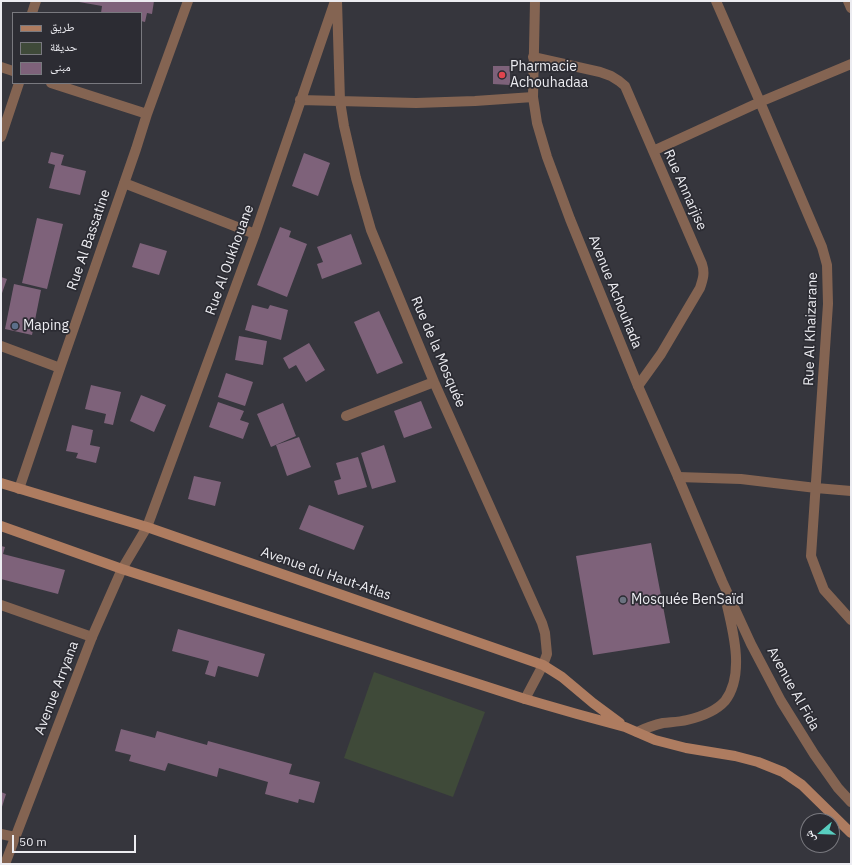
<!DOCTYPE html>
<html>
<head>
<meta charset="utf-8">
<style>
	body { margin:0 }
	#map { position:relative; width:852px; height:865px; overflow:hidden; background:#36363d; font-family:"IBM Plex Sans","Noto Naskh Arabic",sans-serif }
	canvas { display:block }
	.frame { position:absolute; inset:0; border:2px solid #ececf1; pointer-events:none }
	.legend { position:absolute; left:12px; top:12px; width:130px; height:72px; box-sizing:border-box; background:#2c2c33; border:1px solid #79797f; margin:0; padding:5px 7px; list-style:none; font-size:12px; color:#ececf1 }
	.legend li { display:flex; align-items:center; gap:8px; height:20px }
	.legend b { width:20px; border:1px solid #79797f }
	.north { position:absolute; left:800px; top:813px; width:40px; height:40px; box-sizing:border-box; background:#2c2c33; border:1px solid #79797f; border-radius:50%; rotate:251deg; font-size:11px; font-weight:700; line-height:16px; text-align:center; color:#ececf1 }
	.north::after { content:''; display:block; margin:auto; width:14px; height:18px; background:#58cec0; clip-path:polygon(50% 0,100% 100%,50% 72%,0 100%) }
	.scale { position:absolute; left:12px; top:835px; width:124px; height:18px; box-sizing:border-box; border:2px solid #ececf1; border-top:0; padding-left:5px; font-size:12px; line-height:14px; white-space:nowrap; color:#ececf1; -webkit-text-stroke:3px #2c2c33; paint-order:stroke }
</style>
</head>
<body>
<div id="map">
<canvas width="852" height="865"></canvas>
<div class="frame"></div>
<ul class="legend">
<li><b style="height:5px;background:#ae7c60"></b>طريق</li>
<li><b style="height:11px;background:#3f4a39"></b>حديقة</li>
<li><b style="height:11px;background:#7e627a"></b>مبنى</li>
</ul>
<div class="north">ش</div>
<div class="scale">50 m</div>
</div>
<script>
const ctx = document.querySelector('canvas').getContext('2d');
ctx.lineJoin = 'round';
function fill(path, color) { ctx.fillStyle = color; ctx.fill(path, 'evenodd'); }
function strokePath(path, color, width, dash) { ctx.strokeStyle = color; ctx.lineWidth = width; ctx.lineCap = dash ? 'butt' : 'round'; ctx.setLineDash(dash || []); ctx.stroke(path); }
function label(font, color, halo, rows, align = 'center') {
  ctx.font = font + ' "IBM Plex Sans",sans-serif'; ctx.lineWidth = 3.5; ctx.setLineDash([]); ctx.textBaseline = 'middle'; ctx.strokeStyle = halo; ctx.fillStyle = color; for (const [text, x, y, turn = 0] of rows) {
    ctx.save(); ctx.translate(x, y); ctx.rotate((+turn || 0) * Math.PI / 180); ctx.textAlign = isNaN(turn) ? turn : align; if (halo) ctx.strokeText(text, 0, 0); ctx.fillText(text, 0, 0); ctx.restore();
  }
}
fill(new Path2D(`
	M 374,672 L 485,712 L 453,797 L 344,758 Z`), '#3f4a39');
fill(new Path2D(`
	M 79,1 L 154,1 L 152,14 L 147,13 L 145,22 L 141,21 L 141,13 L 101,13 L 102,6 L 79,2 Z
	M 493,66 L 510,66 L 510,85 L 493,84 Z
	M 51,152 L 64,155 L 61,165 L 86,171 L 80,195 L 49,188 L 55,165 L 48,163 Z
	M 304,153 L 330,163 L 318,196 L 292,186 Z
	M 37,218 L 63,224 L 47,289 L 22,283 Z
	M 280,227 L 291,231 L 289,237 L 307,244 L 287,297 L 257,285 Z
	M 351,234 L 362,264 L 322,279 L 317,264 L 323,262 L 317,247 Z
	M 140,243 L 167,251 L 159,275 L 132,267 Z
	M 1,277 L 7,279 L 1,296 Z
	M 14,284 L 41,290 L 32,335 L 5,329 Z
	M 252,305 L 268,309 L 270,305 L 288,310 L 281,340 L 245,330 Z
	M 379,311 L 403,363 L 377,374 L 354,322 Z
	M 239,336 L 267,341 L 263,365 L 235,360 Z
	M 309,343 L 325,370 L 306,382 L 296,365 L 289,369 L 283,358 Z
	M 226,373 L 253,382 L 245,406 L 218,397 Z
	M 91,385 L 121,392 L 113,425 L 104,423 L 106,414 L 85,409 Z
	M 141,395 L 166,405 L 154,432 L 130,421 Z
	M 421,401 L 432,428 L 404,438 L 394,411 Z
	M 218,402 L 244,411 L 240,420 L 249,423 L 243,439 L 209,427 Z
	M 283,403 L 296,436 L 271,447 L 257,414 Z
	M 72,425 L 93,430 L 90,445 L 100,447 L 96,463 L 76,458 L 78,453 L 66,451 Z
	M 299,437 L 311,467 L 287,476 L 276,445 Z
	M 384,445 L 396,482 L 372,489 L 361,453 Z
	M 358,457 L 367,487 L 338,495 L 334,481 L 341,479 L 336,463 Z
	M 194,476 L 221,482 L 215,506 L 188,499 Z
	M 309,505 L 364,526 L 354,550 L 299,529 Z
	M 651,543 L 670,643 L 593,655 L 576,556 Z
	M 1,546 L 5,547 L 3,554 L 65,570 L 58,594 L 1,579 Z
	M 178,629 L 265,654 L 258,677 L 218,666 L 215,677 L 205,674 L 209,661 L 172,651 Z
	M 121,729 L 155,738 L 157,731 L 207,745 L 208,741 L 292,764 L 289,774 L 320,782 L 314,803 L 299,799 L 298,803 L 265,794 L 268,782 L 219,768 L 217,777 L 168,763 L 165,771 L 129,761 L 131,755 L 115,751 Z
	M 1,792 L 6,794 L 1,810 Z`), '#7e627a');
strokePath(new Path2D(`
	M 337,1 L 340,101 L 344,126 L 356,178 L 371,230 L 434,382 L 542,623 L 545,633 L 547,654 L 543,665 L 525,699
	M 716,1 L 760,102 L 822,247 L 827,265 L 828,304 L 811,556 L 817,572 L 824,590 L 851,620
	M 848,1 L 851,8
	M 32,13 L 36,1
	M 533,57 L 600,72 L 611,76 L 619,81 L 625,86 L 702,264 C 705,273 703,279 700,288 L 661,354 L 638,386
	M 1,67 L 13,71
	M 51,83 L 147,114
	M 300,100 L 416,103 L 475,101 L 533,97
	M 1,137 L 19,83
	M 653,151 L 760,102 L 851,64
	M 124,183 L 255,234
	M 1,346 L 60,368
	M 346,416 L 434,382
	M 678,477 L 741,479 L 816,488 L 851,491
	M 19,489 L 60,368 L 136,149 L 147,114 L 188,1
	M 147,527 L 255,234 L 335,1
	M 1,605 L 92,637
	M 1,834 L 15,837`), '#846452', 10);
strokePath(new Path2D(`
	M 535,1 L 533,97 L 537,123 L 547,157 L 570,219 L 638,386 L 678,477 L 722,581 L 751,644 L 781,701 L 814,754 L 838,788 L 851,802
	M 637,732 C 646,728 654,725 663,723 C 671,722 679,722 687,720 C 700,717 716,711 725,701 C 746,674 732,627 725,597
	M 5,864 L 92,637 L 122,569 L 147,527`), '#846452', 10);
strokePath(new Path2D(`
	M 1,483 L 147,527 L 543,665 L 562,677 L 593,703 L 620,723
	M 1,526 L 122,569 L 525,699 L 577,714 L 625,727 L 655,740 L 686,748 L 735,756 L 758,762 L 783,772 L 802,785 L 851,833`), '#ae7c60', 10);
for (const [x, y, r, color] of [
	[502,75,4,"#e0444e"],
	[15,326,4,"#5c6f8a"],
	[623,600,4,"#6b7280"]
]) { const dot = new Path2D(); dot.arc(x, y, r, 0, 2 * Math.PI); ctx.fillStyle = color; ctx.fill(dot); strokePath(dot, '#2c2c33', 1.5); }
label('14px', '#ececf1', '#2c2c33', [
	["Pharmacie",510,67],
	["Achouhadaa",510,83],
	["Maping",23,326],
	["Mosquée BenSaïd",631,600]
], 'left');
label('14px', '#ececf1', '#2c2c33', [
	["Rue Annarjise",685,190,66],
	["Rue Al Bassatine",89,240,-71],
	["Rue Al Oukhouane",230,260,-70],
	["Avenue Achouhada",615,292,68],
	["Rue Al Khaizarane",811,329,-88],
	["Rue de la Mosquée",438,352,67],
	["Avenue du Haut-Atlas",326,574,19],
	["Avenue Arryana",57,688,-69],
	["Avenue Al Fida",793,689,61]
]);
</script>
</body>
</html>
